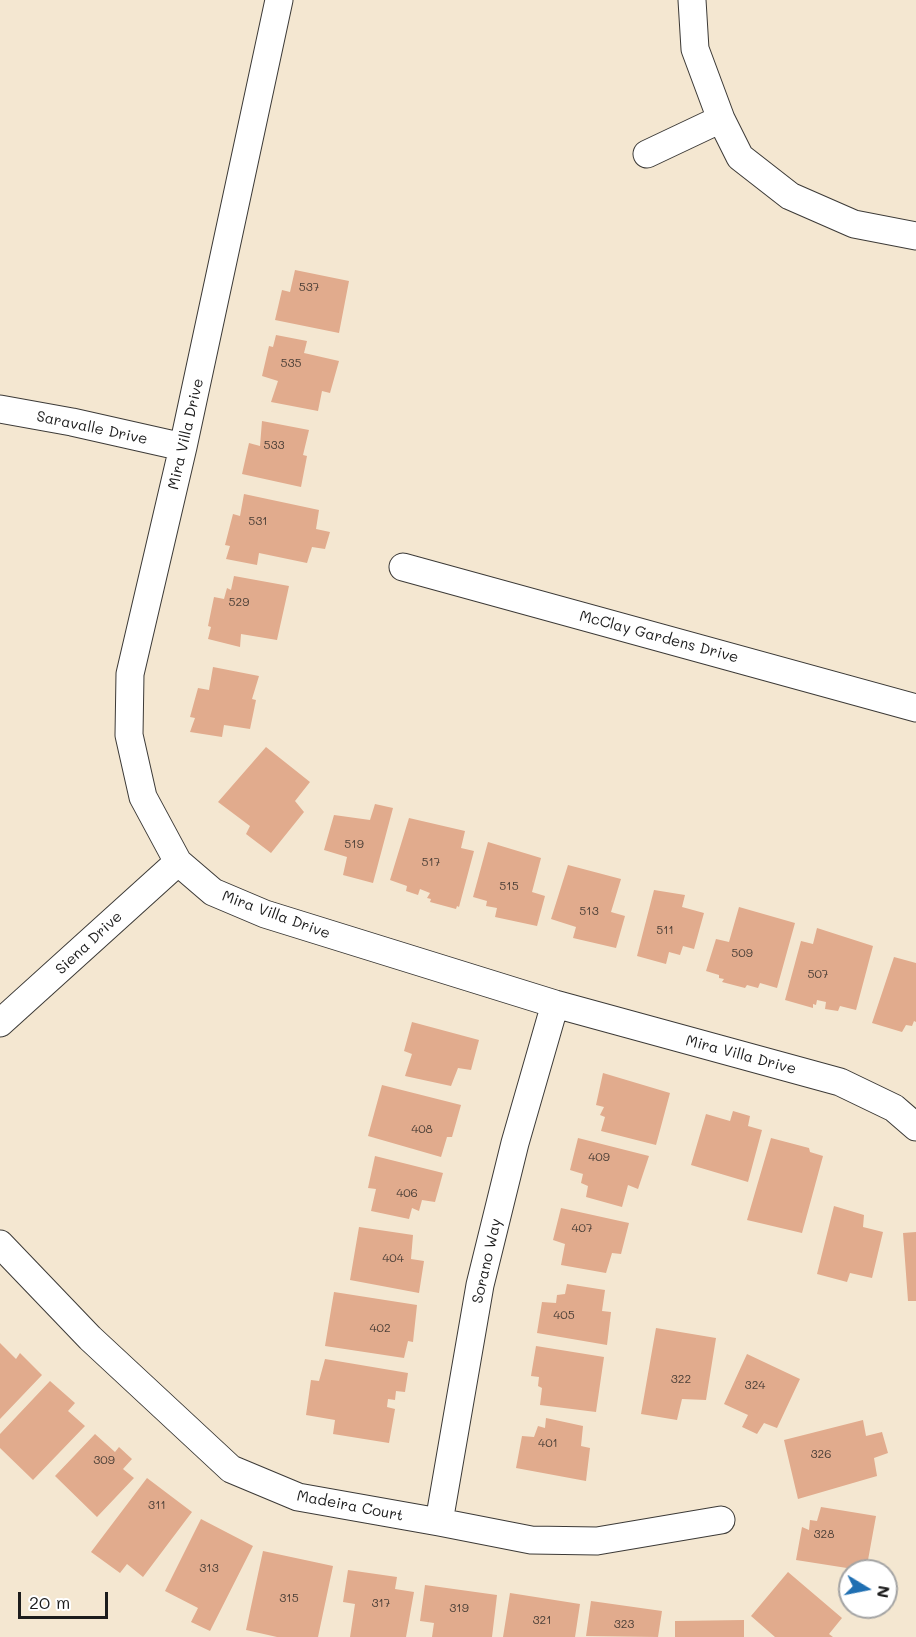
<!DOCTYPE html>
<html>
<head>
<meta charset="utf-8">
<style>
	body { margin:0 }
	#map { position:relative; width:916px; height:1637px; overflow:hidden; background:#f4e7d1; font-family:Mali,sans-serif }
	canvas { display:block }
	.north { position:absolute; left:838px; top:1559px; width:60px; height:60px; box-sizing:border-box; background:#fff; border:2px solid #a4a4a4; border-radius:50%; rotate:100deg; font-size:16px; font-weight:700; line-height:24px; text-align:center; color:#1c1c1c }
	.north::after { content:''; display:block; margin:auto; width:21px; height:27px; background:#1f6fb2; clip-path:polygon(50% 0,100% 100%,50% 72%,0 100%) }
	.scale { position:absolute; left:18px; top:1592px; width:90px; height:27px; box-sizing:border-box; border:3px solid #1c1c1c; border-top:0; padding-left:8px; font-size:18px; line-height:21px; white-space:nowrap; color:#1c1c1c; -webkit-text-stroke:4px #fff; paint-order:stroke }
</style>
</head>
<body>
<div id="map">
<canvas width="916" height="1637"></canvas>
<div class="north">N</div>
<div class="scale">20 m</div>
</div>
<script>
const ctx = document.querySelector('canvas').getContext('2d');
ctx.lineJoin = 'round';
function fill(path, color) { ctx.fillStyle = color; ctx.fill(path, 'evenodd'); }
function strokePath(path, color, width, dash) { ctx.strokeStyle = color; ctx.lineWidth = width; ctx.lineCap = dash ? 'butt' : 'round'; ctx.setLineDash(dash || []); ctx.stroke(path); }
function label(font, color, halo, rows, align = 'center') {
  ctx.font = font + ' Mali,sans-serif'; ctx.lineWidth = 4.5; ctx.setLineDash([]); ctx.textBaseline = 'middle'; ctx.strokeStyle = halo; ctx.fillStyle = color; for (const [text, x, y, turn = 0] of rows) {
    ctx.save(); ctx.translate(x, y); ctx.rotate((+turn || 0) * Math.PI / 180); ctx.textAlign = isNaN(turn) ? turn : align; if (halo) ctx.strokeText(text, 0, 0); ctx.fillText(text, 0, 0); ctx.restore();
  }
}
fill(new Path2D(`
	M 295,270 L 349,281 L 339,333 L 275,320 L 282,290 L 290,292 Z
	M 276,335 L 307,341 L 304,353 L 339,361 L 330,393 L 322,391 L 318,411 L 271,402 L 278,381 L 262,376 L 269,346 L 273,347 Z
	M 262,421 L 309,430 L 303,455 L 307,456 L 301,487 L 242,474 L 249,443 L 260,446 Z
	M 244,494 L 319,510 L 316,529 L 330,532 L 325,549 L 312,547 L 307,563 L 259,553 L 257,565 L 226,559 L 230,546 L 225,545 L 233,514 L 240,516 Z
	M 234,576 L 289,586 L 277,640 L 241,634 L 240,647 L 208,639 L 211,627 L 208,626 L 214,597 L 224,599 L 227,588 L 231,590 Z
	M 213,667 L 259,676 L 252,699 L 256,700 L 250,729 L 224,725 L 222,737 L 190,732 L 195,718 L 190,717 L 198,688 L 209,690 Z
	M 266,747 L 310,782 L 295,801 L 304,812 L 271,853 L 246,834 L 250,826 L 218,802 Z
	M 375,804 L 393,808 L 373,883 L 343,875 L 347,857 L 324,850 L 334,815 L 370,820 Z
	M 409,818 L 465,831 L 461,848 L 474,851 L 459,907 L 457,906 L 456,909 L 430,902 L 431,899 L 427,898 L 430,893 L 420,889 L 418,895 L 406,891 L 407,886 L 390,880 Z
	M 488,842 L 541,858 L 532,892 L 545,896 L 537,926 L 495,917 L 497,908 L 486,906 L 487,901 L 473,897 Z
	M 568,865 L 621,879 L 611,912 L 625,916 L 616,948 L 573,938 L 576,927 L 551,919 Z
	M 654,890 L 685,895 L 682,907 L 704,913 L 694,949 L 683,946 L 680,955 L 669,952 L 666,964 L 637,956 Z
	M 739,907 L 795,923 L 777,988 L 760,983 L 758,988 L 747,985 L 745,988 L 722,982 L 724,979 L 719,978 L 719,975 L 706,971 L 716,939 L 729,942 Z
	M 817,928 L 873,946 L 856,1010 L 840,1006 L 838,1011 L 825,1009 L 826,1002 L 817,1000 L 816,1005 L 813,1004 L 813,1008 L 785,1000 L 801,941 L 813,944 Z
	M 894,957 L 916,963 L 916,1022 L 914,1021 L 912,1026 L 906,1025 L 902,1032 L 872,1023 Z
	M 412,1022 L 479,1040 L 471,1070 L 458,1068 L 451,1086 L 405,1076 L 412,1054 L 404,1051 Z
	M 603,1073 L 670,1093 L 656,1145 L 601,1131 L 605,1117 L 600,1115 L 604,1107 L 596,1105 Z
	M 382,1085 L 461,1105 L 452,1137 L 447,1137 L 441,1157 L 368,1136 Z
	M 733,1111 L 750,1116 L 748,1126 L 762,1130 L 748,1182 L 691,1165 L 706,1114 L 730,1121 Z
	M 578,1138 L 649,1156 L 638,1189 L 628,1185 L 622,1207 L 586,1197 L 588,1186 L 581,1183 L 583,1174 L 570,1170 Z
	M 771,1138 L 809,1148 L 810,1152 L 823,1156 L 802,1233 L 747,1220 Z
	M 375,1156 L 443,1173 L 435,1202 L 422,1200 L 419,1211 L 412,1208 L 409,1219 L 371,1211 L 376,1189 L 368,1188 Z
	M 834,1206 L 864,1215 L 863,1227 L 883,1232 L 872,1278 L 850,1273 L 847,1282 L 817,1274 Z
	M 561,1208 L 629,1223 L 621,1254 L 612,1253 L 606,1273 L 561,1265 L 565,1244 L 553,1240 Z
	M 359,1227 L 413,1235 L 411,1259 L 424,1261 L 419,1293 L 350,1280 Z
	M 916,1232 L 916,1301 L 908,1301 L 903,1233 Z
	M 567,1284 L 605,1290 L 602,1311 L 611,1312 L 607,1345 L 537,1333 L 542,1302 L 556,1303 L 557,1295 L 565,1294 Z
	M 334,1292 L 417,1305 L 413,1342 L 408,1341 L 404,1358 L 325,1346 Z
	M 656,1328 L 716,1338 L 706,1400 L 682,1399 L 677,1420 L 641,1414 Z
	M 0,1343 L 16,1359 L 20,1353 L 42,1375 L 0,1419 Z
	M 536,1346 L 604,1357 L 596,1412 L 540,1405 L 542,1388 L 538,1386 L 539,1377 L 531,1376 Z
	M 747,1354 L 800,1379 L 777,1428 L 764,1423 L 757,1434 L 742,1427 L 748,1415 L 724,1404 Z
	M 325,1359 L 408,1373 L 405,1392 L 396,1391 L 395,1400 L 388,1399 L 387,1407 L 395,1409 L 389,1443 L 333,1434 L 335,1420 L 306,1415 L 311,1380 L 319,1381 Z
	M 50,1381 L 75,1403 L 68,1411 L 85,1426 L 33,1480 L 0,1448 L 0,1434 Z
	M 546,1418 L 583,1426 L 581,1446 L 590,1448 L 586,1481 L 516,1468 L 522,1436 L 534,1437 L 538,1426 L 545,1428 Z
	M 863,1420 L 866,1436 L 882,1432 L 888,1453 L 874,1458 L 877,1476 L 798,1499 L 784,1440 Z
	M 95,1434 L 115,1452 L 119,1447 L 132,1459 L 123,1469 L 134,1478 L 97,1517 L 55,1476 Z
	M 147,1478 L 192,1512 L 143,1577 L 127,1564 L 120,1573 L 91,1552 Z
	M 821,1507 L 876,1516 L 866,1571 L 796,1560 L 802,1527 L 809,1530 L 810,1520 L 817,1521 Z
	M 201,1519 L 253,1546 L 210,1631 L 191,1622 L 198,1608 L 165,1591 Z
	M 263,1551 L 333,1566 L 318,1637 L 277,1637 L 246,1630 Z
	M 348,1570 L 397,1577 L 395,1589 L 414,1592 L 406,1637 L 350,1637 L 355,1604 L 343,1602 Z
	M 788,1572 L 842,1618 L 829,1634 L 833,1637 L 775,1637 L 751,1616 Z
	M 425,1585 L 497,1595 L 492,1637 L 432,1637 L 434,1623 L 420,1621 Z
	M 510,1593 L 580,1604 L 575,1637 L 503,1637 Z
	M 591,1601 L 662,1611 L 658,1637 L 586,1636 Z
	M 744,1620 L 744,1637 L 675,1637 L 675,1621 Z`), '#e1ab8d');
const street = new Path2D(`
	M 279,0 L 183,447 L 130,674 L 129,735 L 143,797 L 178,862 L 213,892 L 265,914 L 555,1004 L 840,1082 L 894,1108 L 916,1127
	M 692,0 L 695,49 L 721,119 L 740,157 L 790,196 L 854,224 L 916,236
	M 647,154 L 721,119
	M 0,409 L 72,422 L 183,447
	M 403,567 L 916,708
	M 0,1023 L 178,862
	M 0,1244 L 90,1338 L 231,1469 L 298,1497 L 439,1522 L 531,1540 L 597,1541 L 721,1520
	M 439,1522 L 480,1285 L 515,1143 L 555,1004`);
strokePath(street, '#3c3a37', 29);
strokePath(street, '#fff', 27);
label('12px', '#4d4038', null, [
	["537",309,287],
	["535",291,363],
	["533",274,445],
	["531",258,521],
	["529",239,602],
	["519",354,844],
	["517",431,862],
	["515",509,886],
	["513",589,911],
	["511",665,930],
	["509",742,953],
	["507",818,974],
	["408",422,1129],
	["409",599,1157],
	["406",407,1193],
	["407",582,1228],
	["404",393,1258],
	["405",564,1315],
	["402",380,1328],
	["322",681,1379],
	["324",755,1385],
	["401",548,1443],
	["326",821,1454],
	["309",104,1460],
	["311",157,1505],
	["328",824,1534],
	["313",209,1568],
	["315",289,1598],
	["317",381,1603],
	["319",459,1608],
	["321",542,1620],
	["323",624,1624]
]);
label('15px', '#1c1c1c', '#fff', [
	["Saravalle Drive",92,428,12],
	["Mira Villa Drive",186,434,-77],
	["McClay Gardens Drive",659,637,15],
	["Mira Villa Drive",276,915,20],
	["Siena Drive",89,943,-43],
	["Mira Villa Drive",741,1055,15],
	["Sorano Way",487,1261,-77],
	["Madeira Court",350,1506,11]
]);
</script>
</body>
</html>
